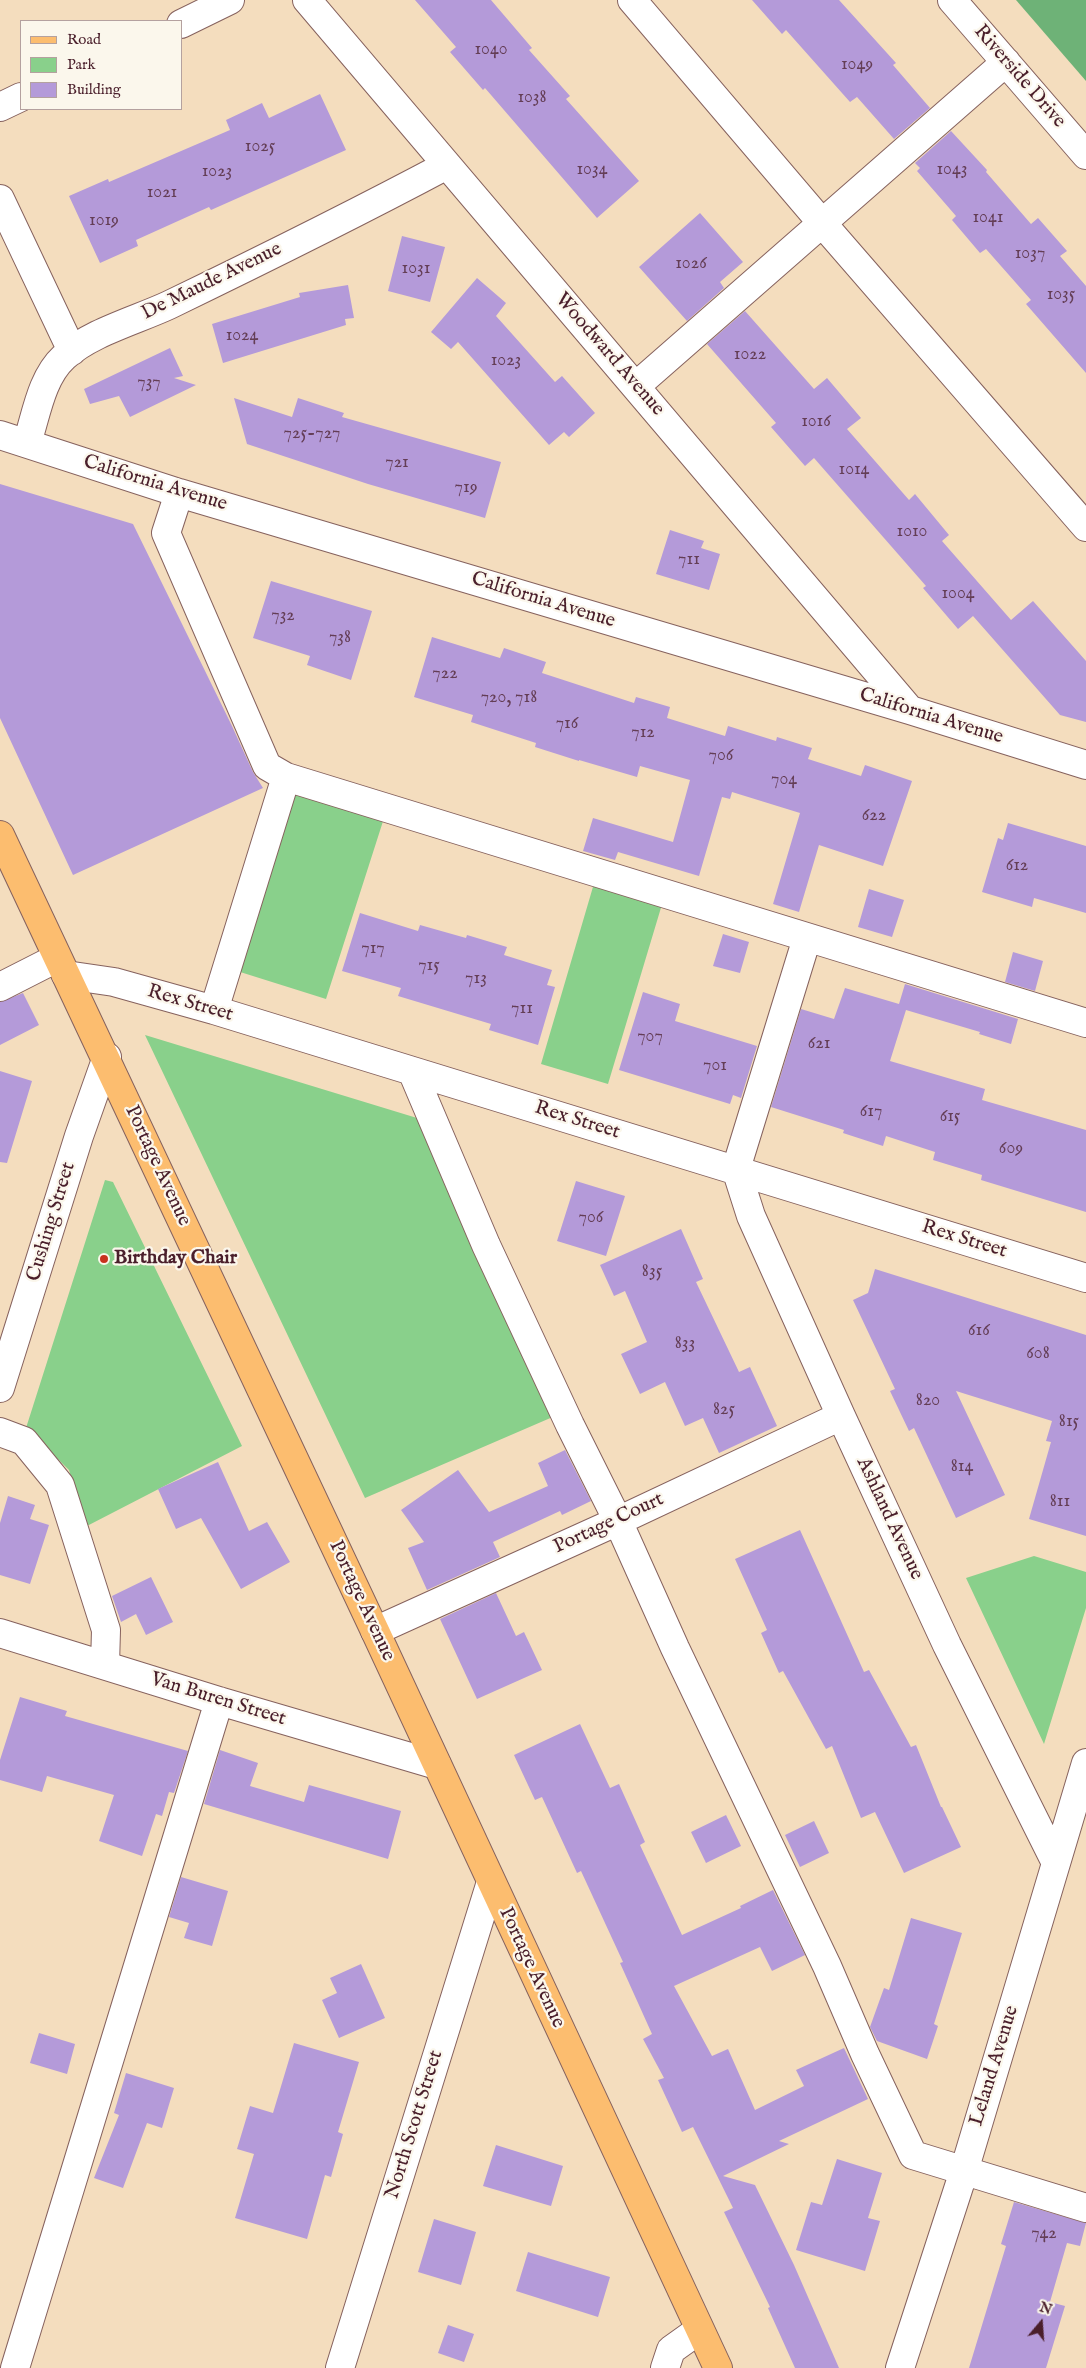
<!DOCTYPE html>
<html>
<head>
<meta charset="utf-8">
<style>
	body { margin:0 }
	#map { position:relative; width:1086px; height:2368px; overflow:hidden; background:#f4ddbe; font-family:"IM FELL English",serif }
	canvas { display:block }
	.legend { position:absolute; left:20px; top:20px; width:162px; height:90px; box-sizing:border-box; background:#fbf7ec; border:1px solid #b4a19f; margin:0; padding:6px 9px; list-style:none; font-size:15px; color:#4a1f2b }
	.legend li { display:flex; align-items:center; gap:10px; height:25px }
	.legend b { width:25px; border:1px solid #b4a19f }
	.north { position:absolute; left:1016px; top:2298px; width:50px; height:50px; -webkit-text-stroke:4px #fbf7ec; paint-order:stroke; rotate:18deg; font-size:14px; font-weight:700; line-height:20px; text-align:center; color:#4a1f2b }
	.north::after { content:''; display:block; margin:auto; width:18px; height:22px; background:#4a1f2b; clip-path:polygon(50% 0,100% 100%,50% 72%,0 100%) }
</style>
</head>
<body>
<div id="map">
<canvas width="1086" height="2368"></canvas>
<ul class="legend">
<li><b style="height:6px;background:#fcbd6f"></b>Road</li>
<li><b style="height:14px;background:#89d08b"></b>Park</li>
<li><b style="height:14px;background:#b49ad9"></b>Building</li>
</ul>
<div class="north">N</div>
</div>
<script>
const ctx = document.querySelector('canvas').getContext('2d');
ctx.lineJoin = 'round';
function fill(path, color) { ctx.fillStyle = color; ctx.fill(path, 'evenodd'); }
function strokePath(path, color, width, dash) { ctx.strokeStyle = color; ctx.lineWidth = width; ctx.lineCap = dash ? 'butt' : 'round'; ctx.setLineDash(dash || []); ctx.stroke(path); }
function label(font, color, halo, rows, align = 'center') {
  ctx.font = font + ' "IM FELL English",serif'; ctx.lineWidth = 4.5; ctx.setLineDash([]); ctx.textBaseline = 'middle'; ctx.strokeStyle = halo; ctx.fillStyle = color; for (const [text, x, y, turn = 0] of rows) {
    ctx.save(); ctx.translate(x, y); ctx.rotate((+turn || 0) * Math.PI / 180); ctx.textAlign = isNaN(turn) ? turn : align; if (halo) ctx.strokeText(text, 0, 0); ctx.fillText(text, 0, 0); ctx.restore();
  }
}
fill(new Path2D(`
	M 293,786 L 385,815 L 326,999 L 237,971 Z
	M 595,880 L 663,901 L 608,1084 L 541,1064 Z
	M 145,1035 L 417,1118 L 555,1416 L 365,1498 Z
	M 105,1180 L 113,1182 L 242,1446 L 85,1527 L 69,1470 L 26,1428 Z
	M 1034,1556 L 1086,1572 L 1086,1608 L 1044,1744 L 966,1578 Z`), '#89d08b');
fill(new Path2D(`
	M 1016,0 L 1086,0 L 1086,81 Z`), '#6eb277');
fill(new Path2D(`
	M 415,0 L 491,0 L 532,48 L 529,50 L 570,96 L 566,99 L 639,181 L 597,218 L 485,88 L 483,90 L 450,52 L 456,47 Z
	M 752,0 L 839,0 L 896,63 L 893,65 L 930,108 L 894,139 L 857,97 L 850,102 L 786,30 L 782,34 Z
	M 320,94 L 346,150 L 211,210 L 209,207 L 136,240 L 138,246 L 100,263 L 69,196 L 108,179 L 109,182 L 230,130 L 226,120 L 262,103 L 269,118 Z
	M 951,131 L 987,170 L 986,172 L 1031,224 L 1038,218 L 1067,251 L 1060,256 L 1086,286 L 1086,373 L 1026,304 L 1031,300 L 986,249 L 980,253 L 952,220 L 956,216 L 917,171 L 920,168 L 915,163 Z
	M 700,213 L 743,262 L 720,282 L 724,288 L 687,321 L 639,267 Z
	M 402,236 L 445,247 L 430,302 L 388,291 Z
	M 477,278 L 506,303 L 496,316 L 555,382 L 562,376 L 595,413 L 569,437 L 564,432 L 549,445 L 458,342 L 451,349 L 431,332 Z
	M 348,285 L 354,318 L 345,319 L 346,325 L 223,363 L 212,324 L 300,297 L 299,293 Z
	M 745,311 L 814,389 L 827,378 L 861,418 L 847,429 L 909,500 L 915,494 L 949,535 L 942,541 L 1011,620 L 1033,601 L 1086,661 L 1086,722 L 1060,715 L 973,616 L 958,629 L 923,588 L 926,586 L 814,458 L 805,466 L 771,427 L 776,423 L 707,344 Z
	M 170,348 L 183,376 L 174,378 L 196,385 L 130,417 L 119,396 L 90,404 L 84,389 Z
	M 234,398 L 292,417 L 298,398 L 344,413 L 342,417 L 501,462 L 485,518 L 368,484 L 247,444 Z
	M 0,484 L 133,524 L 232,726 L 253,772 L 263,788 L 73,875 L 0,718 Z
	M 670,530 L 704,541 L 701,548 L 720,554 L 709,590 L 656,574 Z
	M 271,581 L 372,611 L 351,680 L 307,665 L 310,656 L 253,638 Z
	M 432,637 L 500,658 L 504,648 L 546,662 L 542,673 L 634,703 L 636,697 L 670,707 L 667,718 L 725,736 L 728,726 L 776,741 L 777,737 L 812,748 L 808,759 L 861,776 L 865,765 L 912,781 L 883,866 L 819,845 L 799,912 L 773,904 L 800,813 L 732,792 L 730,799 L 722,797 L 699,876 L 618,852 L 615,860 L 583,851 L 593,818 L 673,842 L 690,780 L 640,766 L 637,777 L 579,760 L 579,761 L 535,747 L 536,743 L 471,722 L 473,715 L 414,697 Z
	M 1008,823 L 1086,846 L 1086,913 L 1034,898 L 1032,907 L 982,892 L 998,838 L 1003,840 Z
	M 869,889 L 904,900 L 892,937 L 858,927 Z
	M 360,913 L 418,931 L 420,925 L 466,938 L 467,935 L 507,947 L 504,955 L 552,970 L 547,985 L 555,987 L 538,1045 L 489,1030 L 491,1024 L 398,996 L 401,988 L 342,971 Z
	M 723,934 L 749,942 L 740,973 L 713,966 Z
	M 1013,952 L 1043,961 L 1035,991 L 1005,982 Z
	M 905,984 L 1018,1019 L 1011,1044 L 979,1034 L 980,1032 L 906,1010 L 890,1061 L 985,1089 L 982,1100 L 1086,1130 L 1086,1212 L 981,1180 L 982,1175 L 933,1160 L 935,1152 L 886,1136 L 883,1146 L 843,1133 L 844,1130 L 771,1107 L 801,1009 L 834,1019 L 845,988 L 899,1004 Z
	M 643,992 L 680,1004 L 675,1021 L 757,1046 L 741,1098 L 733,1095 L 730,1104 L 619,1070 Z
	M 23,993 L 39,1025 L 0,1045 L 0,1002 Z
	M 0,1071 L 32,1081 L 7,1163 L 0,1162 Z
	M 576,1181 L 625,1196 L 606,1256 L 557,1241 Z
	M 681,1229 L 703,1279 L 696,1282 L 739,1372 L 750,1367 L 777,1426 L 719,1453 L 703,1418 L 685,1426 L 665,1382 L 640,1394 L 621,1354 L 647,1342 L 625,1291 L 614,1296 L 600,1265 Z
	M 875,1269 L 1086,1335 L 1086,1536 L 1029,1519 L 1051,1442 L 1046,1441 L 1052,1421 L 956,1391 L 1005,1495 L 956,1518 L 914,1428 L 909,1431 L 890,1391 L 895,1389 L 853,1300 L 868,1293 Z
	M 565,1450 L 591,1501 L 562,1515 L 560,1511 L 493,1542 L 500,1557 L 427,1590 L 408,1548 L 424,1542 L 401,1510 L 458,1470 L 489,1512 L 548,1486 L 538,1463 Z
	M 218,1462 L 249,1531 L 267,1522 L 290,1562 L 241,1589 L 201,1518 L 176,1529 L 158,1489 Z
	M 8,1496 L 35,1505 L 30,1519 L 49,1525 L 30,1584 L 0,1575 L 0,1523 Z
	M 800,1530 L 864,1672 L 869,1670 L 911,1747 L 916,1745 L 941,1807 L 942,1807 L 961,1847 L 904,1873 L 875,1812 L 861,1818 L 832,1746 L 826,1749 L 783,1671 L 779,1673 L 761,1633 L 767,1630 L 735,1559 Z
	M 151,1577 L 173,1622 L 146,1635 L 136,1614 L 121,1622 L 112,1596 Z
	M 496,1593 L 516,1636 L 524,1632 L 542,1670 L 477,1699 L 440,1619 Z
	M 20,1697 L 67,1711 L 65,1716 L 188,1751 L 174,1793 L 169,1792 L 162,1816 L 156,1814 L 142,1856 L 99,1841 L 114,1795 L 47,1776 L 42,1792 L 0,1780 L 0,1760 Z
	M 580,1724 L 610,1788 L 619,1784 L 645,1842 L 640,1845 L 682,1935 L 741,1908 L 740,1906 L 773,1890 L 805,1955 L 772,1971 L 760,1947 L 674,1986 L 712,2056 L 728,2049 L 755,2110 L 804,2086 L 796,2070 L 844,2048 L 868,2099 L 779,2141 L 789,2144 L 723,2176 L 755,2185 L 794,2265 L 839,2368 L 795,2368 L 768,2308 L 770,2307 L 724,2212 L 733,2208 L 693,2127 L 682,2132 L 658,2080 L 664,2078 L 643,2039 L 652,2034 L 620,1963 L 623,1962 L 581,1871 L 577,1873 L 542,1797 L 535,1800 L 514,1755 Z
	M 220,1750 L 258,1763 L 250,1786 L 304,1802 L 309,1785 L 401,1811 L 388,1859 L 204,1804 Z
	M 726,1815 L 741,1846 L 706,1863 L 691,1832 Z
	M 814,1821 L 829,1853 L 800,1867 L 785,1835 Z
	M 181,1877 L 228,1891 L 212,1946 L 184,1938 L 189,1923 L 169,1917 Z
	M 911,1918 L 962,1933 L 934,2024 L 938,2026 L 927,2059 L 877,2041 L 870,2027 L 884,1988 L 889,1990 Z
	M 361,1964 L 385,2018 L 339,2038 L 322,2000 L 337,1993 L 330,1978 Z
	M 39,2033 L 75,2044 L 67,2074 L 30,2063 Z
	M 294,2043 L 359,2062 L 338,2132 L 343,2134 L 331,2177 L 325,2175 L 307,2239 L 235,2218 L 254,2154 L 237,2149 L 250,2106 L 273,2113 Z
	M 126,2073 L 174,2088 L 162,2128 L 147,2123 L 123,2188 L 94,2178 L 119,2115 L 114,2113 Z
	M 496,2145 L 563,2166 L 551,2206 L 483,2186 Z
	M 837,2159 L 882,2173 L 868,2218 L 880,2221 L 865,2271 L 796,2250 L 811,2202 L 822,2205 Z
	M 1014,2202 L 1086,2223 L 1080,2246 L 1067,2243 L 1050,2302 L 1065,2306 L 1046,2368 L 969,2368 L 1006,2246 L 1001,2244 Z
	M 434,2219 L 476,2232 L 461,2285 L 418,2272 Z
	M 528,2252 L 610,2277 L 598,2317 L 516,2291 Z
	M 448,2325 L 474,2334 L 464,2362 L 438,2353 Z`), '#b49ad9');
const minor = new Path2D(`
	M 307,0 L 910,710
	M 632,0 L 822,223 L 1086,527
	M 952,0 L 1086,155
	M 181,24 L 230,0
	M 0,107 L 21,97
	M 0,199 L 72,351
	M 636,386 L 1006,62
	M 0,435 L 179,493 L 910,710 L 1086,765
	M 27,443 C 36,416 41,378 64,357 C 89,333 137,320 169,305 C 262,260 355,214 447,165
	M 179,493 L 166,533 L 267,766 L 286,777 L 1086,1023
	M 807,938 L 736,1169 L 751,1216 L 841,1416 L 947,1645 L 1056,1863
	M 66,975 L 114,982 L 214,1010 L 1086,1278
	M 0,987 L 57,958
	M 214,1010 L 286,777
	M 412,1071 L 486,1245 L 570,1425 L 618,1521 L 675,1648 L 827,1966 L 865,2054 L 913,2155 L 1086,2208
	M 0,1388 L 79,1136 L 107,1057
	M 0,1432 L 24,1441 L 60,1485 L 106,1630 L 105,1665
	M 375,1631 L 618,1521 L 841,1416
	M 0,1633 L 219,1701 L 437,1765
	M 15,2368 L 219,1701
	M 340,2368 L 491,1882
	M 665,2368 L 671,2350 L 699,2330
	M 900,2368 L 964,2171 L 1086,1763`);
const major = new Path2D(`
	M 0,835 L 375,1631 L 718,2368`);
strokePath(minor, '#86625e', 30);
strokePath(major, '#86625e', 30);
strokePath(minor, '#fff', 28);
strokePath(major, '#fcbd6f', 28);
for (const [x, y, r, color] of [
	[104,1259,5,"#c8321e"]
]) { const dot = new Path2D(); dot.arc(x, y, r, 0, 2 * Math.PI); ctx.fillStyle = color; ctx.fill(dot); strokePath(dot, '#fbf7ec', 2); }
label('18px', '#643e56', null, [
	["1040",491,50],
	["1049",857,65],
	["1038",532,98],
	["1025",260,147],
	["1034",592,170],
	["1043",952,170],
	["1023",217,172],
	["1021",162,193],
	["1041",988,218],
	["1019",104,221],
	["1037",1030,254],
	["1026",691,264],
	["1031",416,269],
	["1035",1061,295],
	["1024",242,336],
	["1022",750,355],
	["1023",506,361],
	["737",149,383],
	["1016",816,422],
	["725-727",312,434],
	["721",397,463],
	["1014",854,470],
	["719",466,488],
	["1010",912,532],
	["711",689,560],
	["1004",958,594],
	["732",283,616],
	["738",340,638],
	["722",445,674],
	["720, 718",509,698],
	["716",567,724],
	["712",643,733],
	["706",721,756],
	["704",784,780],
	["622",874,816],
	["612",1017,866],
	["717",373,949],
	["715",429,966],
	["713",476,979],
	["711",522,1009],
	["707",650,1037],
	["621",819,1044],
	["701",715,1066],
	["617",871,1112],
	["615",950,1117],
	["609",1011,1149],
	["706",591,1218],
	["835",652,1272],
	["616",979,1331],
	["833",685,1344],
	["608",1038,1354],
	["820",928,1401],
	["825",724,1410],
	["815",1069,1422],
	["814",962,1467],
	["811",1060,1502],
	["742",1044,2234]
]);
label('20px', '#4a1f2b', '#fbf7ec', [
	["Riverside Drive",1019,77,49],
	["De Maude Avenue",212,282,-26],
	["Woodward Avenue",609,355,49],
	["California Avenue",155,484,17],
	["California Avenue",543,601,17],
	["California Avenue",931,717,17],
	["Rex Street",190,1004,16],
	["Rex Street",577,1121,17],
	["Portage Avenue",157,1166,65],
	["Cushing Street",52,1222,-73],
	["Rex Street",964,1240,17],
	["Ashland Avenue",889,1519,65],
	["Portage Court",609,1524,-25],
	["Portage Avenue",361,1601,65],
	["Van Buren Street",218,1700,17],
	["Portage Avenue",531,1968,65],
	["Leland Avenue",995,2066,-73],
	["North Scott Street",415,2125,-73]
]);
label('bold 20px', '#4a1f2b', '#fbf7ec', [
	["Birthday Chair",114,1259]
], 'left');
</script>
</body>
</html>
